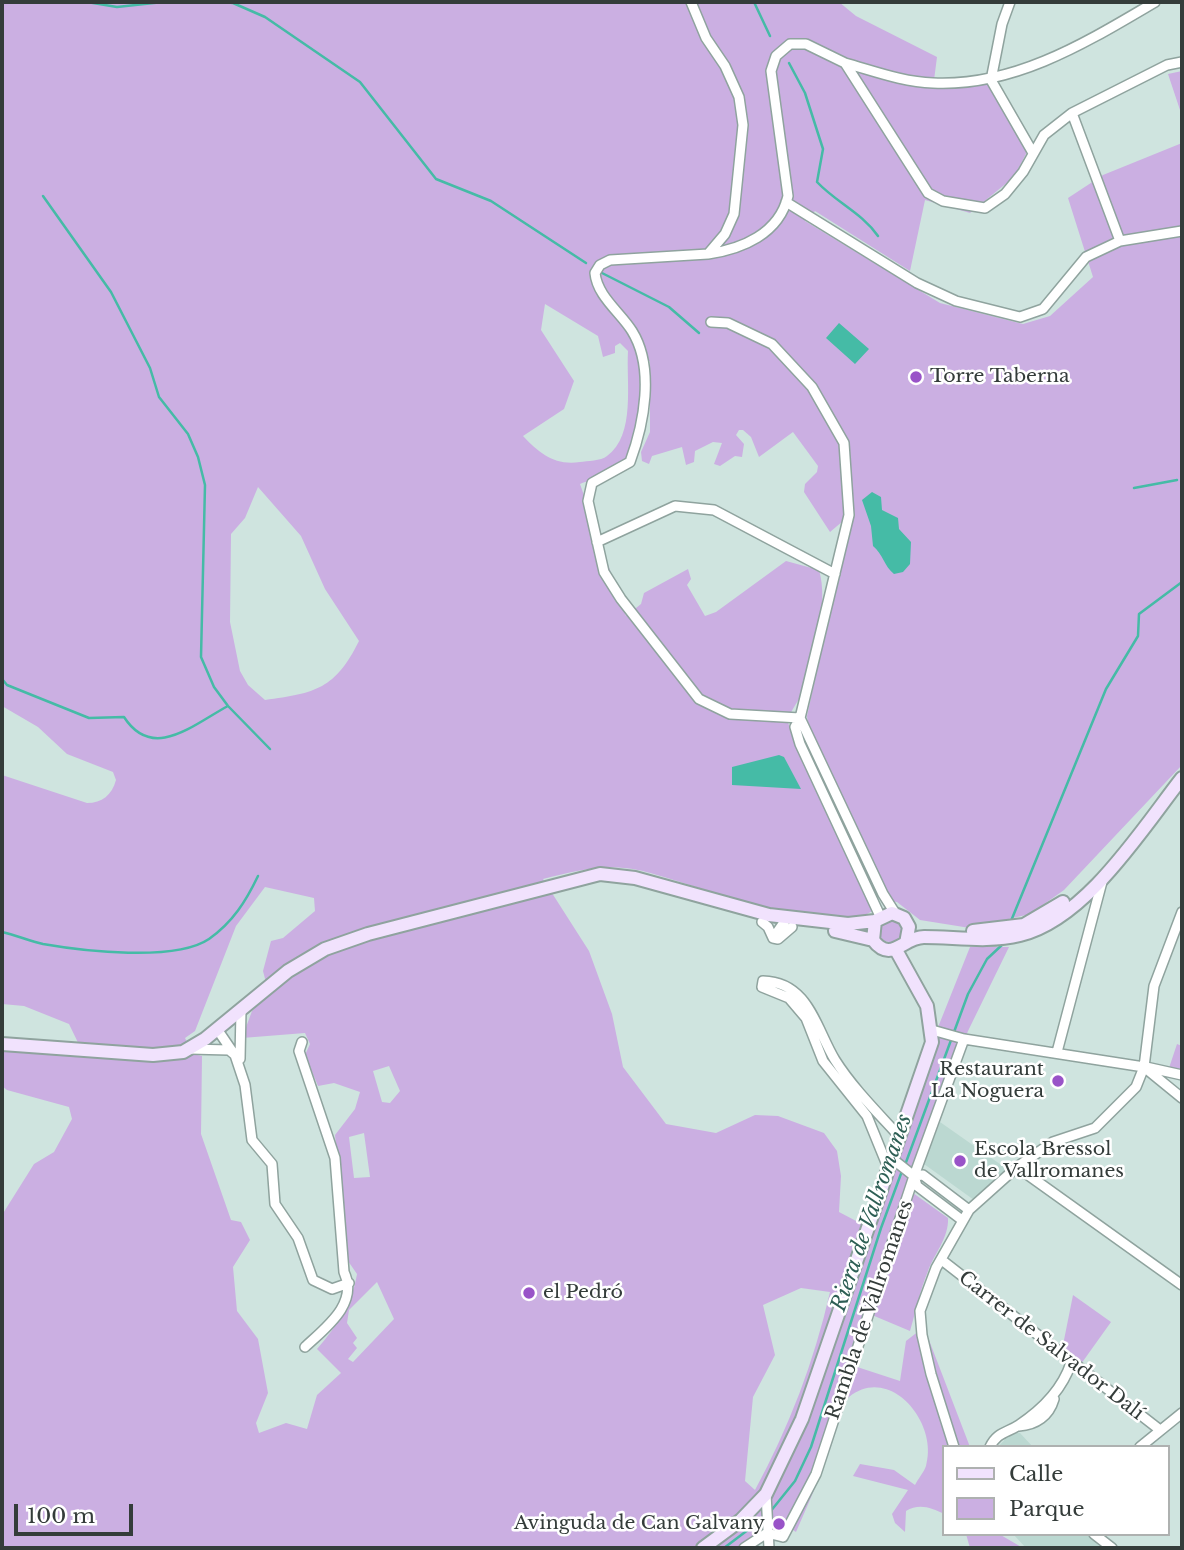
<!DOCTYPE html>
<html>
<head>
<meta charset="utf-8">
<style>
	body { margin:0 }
	#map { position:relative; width:1184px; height:1550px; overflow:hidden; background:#cfe4df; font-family:"Libre Baskerville",serif }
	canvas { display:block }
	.frame { position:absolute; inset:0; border:4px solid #343c3a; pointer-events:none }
	.legend { position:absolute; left:942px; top:1445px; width:228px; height:91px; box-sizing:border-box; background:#fff; border:2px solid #aeb1b0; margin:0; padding:9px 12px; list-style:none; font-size:21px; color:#343c3a }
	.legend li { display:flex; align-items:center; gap:14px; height:35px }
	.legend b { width:35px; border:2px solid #aeb1b0 }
	.scale { position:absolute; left:14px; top:1504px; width:119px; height:32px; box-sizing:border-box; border:4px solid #343c3a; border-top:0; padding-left:9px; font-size:21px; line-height:24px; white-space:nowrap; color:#343c3a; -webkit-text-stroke:5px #fff; paint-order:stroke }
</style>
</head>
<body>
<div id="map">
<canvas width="1184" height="1550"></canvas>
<div class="frame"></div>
<ul class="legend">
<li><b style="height:9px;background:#f1e2fd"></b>Calle</li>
<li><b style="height:19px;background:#cbafe2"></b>Parque</li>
</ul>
<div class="scale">100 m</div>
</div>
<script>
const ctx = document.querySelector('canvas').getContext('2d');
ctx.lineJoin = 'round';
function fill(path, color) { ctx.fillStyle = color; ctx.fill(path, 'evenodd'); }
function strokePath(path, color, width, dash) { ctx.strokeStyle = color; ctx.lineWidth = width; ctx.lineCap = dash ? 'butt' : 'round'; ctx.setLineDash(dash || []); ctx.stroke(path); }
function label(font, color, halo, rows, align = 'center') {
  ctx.font = font + ' "Libre Baskerville",serif'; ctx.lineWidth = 5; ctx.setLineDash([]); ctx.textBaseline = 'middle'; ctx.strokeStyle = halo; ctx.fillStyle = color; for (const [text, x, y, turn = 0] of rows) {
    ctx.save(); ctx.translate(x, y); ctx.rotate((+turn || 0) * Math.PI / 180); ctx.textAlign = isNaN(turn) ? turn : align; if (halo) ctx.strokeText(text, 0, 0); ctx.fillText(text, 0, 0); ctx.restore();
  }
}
fill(new Path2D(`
	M 940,1122 L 1007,1169 L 974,1200 L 924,1164 Z
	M 1015,1433 L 1020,1433 L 1033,1447 L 1038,1447 L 998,1447 L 1009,1435 Z
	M 1013,1534 L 1088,1534 L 1101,1548 L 1026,1548 Z`), '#bbd8d1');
fill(new Path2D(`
	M 2,2 L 839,2 L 856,16 L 937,57 L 933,88 L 990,83 L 1029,148 L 1014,177 L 970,213 L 925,200 L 910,271 L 815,211 L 805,221 L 940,303 L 1023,324 L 1050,316 L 1093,277 L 1068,198 L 1103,175 L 1182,143 L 1182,765 L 1064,890 L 1030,914 L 970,928 L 920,920 L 897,902 L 890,901 L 808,725 L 807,716 L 830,610 L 830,574 L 843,521 L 830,532 L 804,492 L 805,484 L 817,472 L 818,466 L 793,432 L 759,457 L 751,437 L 743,430 L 739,430 L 736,435 L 744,444 L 742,457 L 735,456 L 720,466 L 714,464 L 722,443 L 713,442 L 695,451 L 694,462 L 686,465 L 682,447 L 652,456 L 649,464 L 642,461 L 641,452 L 650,432 L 650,361 L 640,364 C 639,393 644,432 628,457 C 619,472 595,478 580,484 L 626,616 L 641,604 L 644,593 L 688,569 L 691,579 L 687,585 L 705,616 L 716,612 L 786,561 L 819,570 C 829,603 814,656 804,689 C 799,702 790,709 788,723 L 872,900 L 872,911 C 832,941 686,880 638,870 C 604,863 575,871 543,879 L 589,951 L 612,1014 L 623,1067 L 666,1124 L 716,1133 L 755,1115 L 778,1116 L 824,1133 L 837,1151 L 841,1176 L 839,1212 L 860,1223 L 970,947 L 1009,947 L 968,1031 L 914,1166 L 848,1364 L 900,1381 L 906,1341 L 924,1327 L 970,1447 L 944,1447 L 944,1514 C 932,1508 919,1503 906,1511 L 905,1532 L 895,1523 L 892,1514 L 908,1490 L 853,1476 L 860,1464 L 894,1470 L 915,1485 C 918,1479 924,1472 926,1466 C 939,1423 890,1364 849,1397 C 841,1402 839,1422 836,1431 C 825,1466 811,1498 796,1532 L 779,1520 L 739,1548 L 2,1548 L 2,1215 L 34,1164 L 54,1152 L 72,1119 L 69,1107 L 7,1090 L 2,1086 L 2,1049 L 84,1055 L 69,1024 L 24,1006 L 2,1004 L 2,775 L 87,803 C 102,803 112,795 116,780 L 113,772 L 67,754 L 38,727 L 2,706 ZM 545,304 L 598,336 L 603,357 L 615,353 L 615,346 L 620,343 L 628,351 C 626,383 636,435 607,456 C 601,461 587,461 580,462 C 555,466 539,453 523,436 L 564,409 L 574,381 L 541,330 ZM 258,487 L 301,536 L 325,589 L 359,641 C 335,689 316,693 265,700 L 248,685 L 240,671 L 230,622 L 231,534 L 245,518 ZM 265,887 L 314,898 L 315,911 L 283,938 L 271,941 L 263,971 L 269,994 L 252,1011 L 242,1038 L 305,1033 L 310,1044 L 305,1055 L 318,1086 L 334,1083 L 360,1092 L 355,1109 L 335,1135 L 348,1261 L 357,1274 C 352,1304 337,1326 317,1349 L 341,1373 L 317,1395 L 307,1429 L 286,1423 L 259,1433 L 256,1423 L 268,1393 L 258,1339 L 237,1311 L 233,1267 L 250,1240 L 241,1222 L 231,1220 L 201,1134 L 202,1056 L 193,1054 L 185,1038 L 195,1031 L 236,926 ZM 389,1066 L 400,1091 L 390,1103 L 382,1102 L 373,1071 ZM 364,1133 L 370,1177 L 354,1178 L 349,1137 ZM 377,1282 L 394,1319 L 353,1362 L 348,1359 L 357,1348 L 353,1343 L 357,1338 L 347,1323 L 349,1310 ZM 801,1288 L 830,1292 C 814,1362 789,1427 755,1490 L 745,1481 L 753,1397 L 775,1355 L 763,1305 Z
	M 1182,71 L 1182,116 L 1168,74 Z
	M879 931a11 11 0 1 1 22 0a11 11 0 1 1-22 0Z
	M 1177,1044 L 1182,1046 L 1182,1073 L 1169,1068 Z
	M 913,1193 L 948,1218 C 949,1238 934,1254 928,1271 C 920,1290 916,1311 910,1331 L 872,1315 Z
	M 1073,1295 L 1111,1322 L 1081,1364 L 1062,1350 Z
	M 966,1534 L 999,1534 L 1023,1548 L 970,1548 Z`), '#cbafe2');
fill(new Path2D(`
	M 839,323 L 869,349 L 855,364 L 826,338 Z
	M 872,492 L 881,497 L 882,510 L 898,518 L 899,529 L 911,542 L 910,564 L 903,572 L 894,574 C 884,566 883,554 873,546 L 871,526 L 862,500 Z
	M 779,755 L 784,757 L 801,789 L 732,785 L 732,767 Z`), '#45bba6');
strokePath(new Path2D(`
	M 87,2 L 117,7 L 163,2
	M 222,2 L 233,3 L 265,17 L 360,82 L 436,179 L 491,201 L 586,263
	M 754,2 L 770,36
	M 789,63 L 805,93 L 823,149 L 817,182 C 837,203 862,213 878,236
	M 43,196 L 111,292 L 150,368 L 159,397 L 188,434 L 198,457 L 205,485 L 201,657 L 214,687 L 228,706 L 270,749
	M 602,273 L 669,307 L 699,333
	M 1134,488 L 1177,480
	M 2,679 L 7,685 L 89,718 L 124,717 C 153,762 194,724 228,706
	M 1011,921 L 1106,689 L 1138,636 L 1139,614 L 1182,582
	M 2,932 C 16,935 29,941 43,944 C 83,951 175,962 209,939 C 233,922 246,901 258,876
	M 905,1165 L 968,994 L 987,959 L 1003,944
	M 770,1512 L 795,1481 L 811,1447 L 881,1228 L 902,1171
	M 724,1548 L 765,1517`), '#45bba6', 2.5);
const street = new Path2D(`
	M 691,2 L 706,38 L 725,66 L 739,97 L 743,125 L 734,214 L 725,234 L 708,254 L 610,260 L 600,265 L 595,273 C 597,296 621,313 632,331 C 655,368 644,424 630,462 L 592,483 L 588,501 L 604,572 L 621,599 L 699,699 L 730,714 L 800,718 L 849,515 L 844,443 L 812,387 L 772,344 L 728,323 L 711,322
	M 1010,2 L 1002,24 L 991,80 L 1033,153
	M 845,63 C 874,71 903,82 933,83 C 1015,87 1087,42 1155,2
	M 1072,113 L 1120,241
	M 786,202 L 917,283 L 956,301 L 1020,317 L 1043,309 L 1086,257 L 1120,241 L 1182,231
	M 708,254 C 742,249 779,234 788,196 L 771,71 L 776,56 L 790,44 L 806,44 L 845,63 L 928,193 L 943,201 L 985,208 L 1005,194 L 1023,172 L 1044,135 L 1072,113 L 1167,65 L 1182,62
	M 597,542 L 675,506 L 714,510 L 835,574
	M 880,916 L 800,744 L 795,727 L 800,718 L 883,894 L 895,913
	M 762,922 L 768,927 L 773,938
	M 773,938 L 787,918
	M 773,938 L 778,939 L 792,927
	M 217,1029 L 232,1051
	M 932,1030 L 964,1039 L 1144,1067 L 1182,1098
	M 302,1042 L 299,1051 L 335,1158 L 344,1272 C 359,1304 325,1328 305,1347
	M 190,1049 L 229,1050 L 235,1055 L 245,1085 L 252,1140 L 272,1164 L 275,1204 L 298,1238 L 313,1280 L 332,1289 L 349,1283
	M 1057,1052 L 1103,878
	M 240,1059 L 241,1010
	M 1146,1067 L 1182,1075
	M 890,1157 L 914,1176 L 917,1186 L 962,1220
	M 887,1165 L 867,1116 L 823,1061 L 806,1018 L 789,998 L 762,987 L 763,981 C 809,982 816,1029 835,1060 C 852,1087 877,1112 898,1135
	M 1017,1167 L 1182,1285
	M 914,1176 L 923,1175 L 969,1210
	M 943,1261 L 1160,1430
	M 1019,1426 C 1036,1425 1049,1416 1054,1399
	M 954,1447 L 931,1374 L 922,1335 L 920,1311 L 936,1268 L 969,1210 L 1017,1167 L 1053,1142 L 1095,1128 L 1136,1087 L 1144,1067 L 1154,986 L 1182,912
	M 990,1447 C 997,1432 1007,1433 1019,1425 C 1043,1409 1062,1390 1071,1363
	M 1140,1447 L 1182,1413
	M 766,1494 L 769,1548
	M 1094,1534 L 1112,1548
	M 744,1548 L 767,1533 L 783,1537 L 816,1474 L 914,1176 L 964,1039`);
const secondary = new Path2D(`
	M 835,931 L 873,940
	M 973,931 L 1024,925 L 1063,902
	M 906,943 L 909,927 L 904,918 L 892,913 L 875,921 L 873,940 C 891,964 903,937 924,937 C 956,937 988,943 1020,935 C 1086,919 1142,829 1182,778
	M 2,1044 L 153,1055 L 183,1052 L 205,1039 L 288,971 L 325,949 L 368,934 L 600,874 L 635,878 L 769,915 L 848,924 L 875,921
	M 703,1548 L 741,1520 L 766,1494 L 802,1419 L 932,1042 L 927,1006 L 896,950`);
strokePath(street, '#8fa39e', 12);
strokePath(secondary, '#8fa39e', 16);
strokePath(street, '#fff', 9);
strokePath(secondary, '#f1e2fd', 12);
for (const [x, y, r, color] of [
	[916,377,7,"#9953c8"],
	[1058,1081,7,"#9953c8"],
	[960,1161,7,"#9953c8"],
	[529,1293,7,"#9953c8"],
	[779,1524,7,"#9953c8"]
]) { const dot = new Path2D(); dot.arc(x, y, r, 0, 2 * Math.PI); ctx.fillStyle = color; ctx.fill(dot); strokePath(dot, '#fff', 2.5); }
label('19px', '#343c3a', '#fff', [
	["Torre Taberna",930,377],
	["Restaurant",1044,1070,"right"],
	["La Noguera",1044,1092,"right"],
	["Escola Bressol",974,1150],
	["de Vallromanes",974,1172],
	["el Pedró",543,1293],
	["Avinguda de Can Galvany",765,1524,"right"]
], 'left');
label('19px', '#343c3a', '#fff', [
	["Rambla de Vallromanes",870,1310,-71],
	["Carrer de Salvador Dalí",1051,1346,38]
]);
label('italic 21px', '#2e5f55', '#fff', [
	["Riera de Vallromanes",872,1213,-71]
]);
</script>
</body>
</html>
